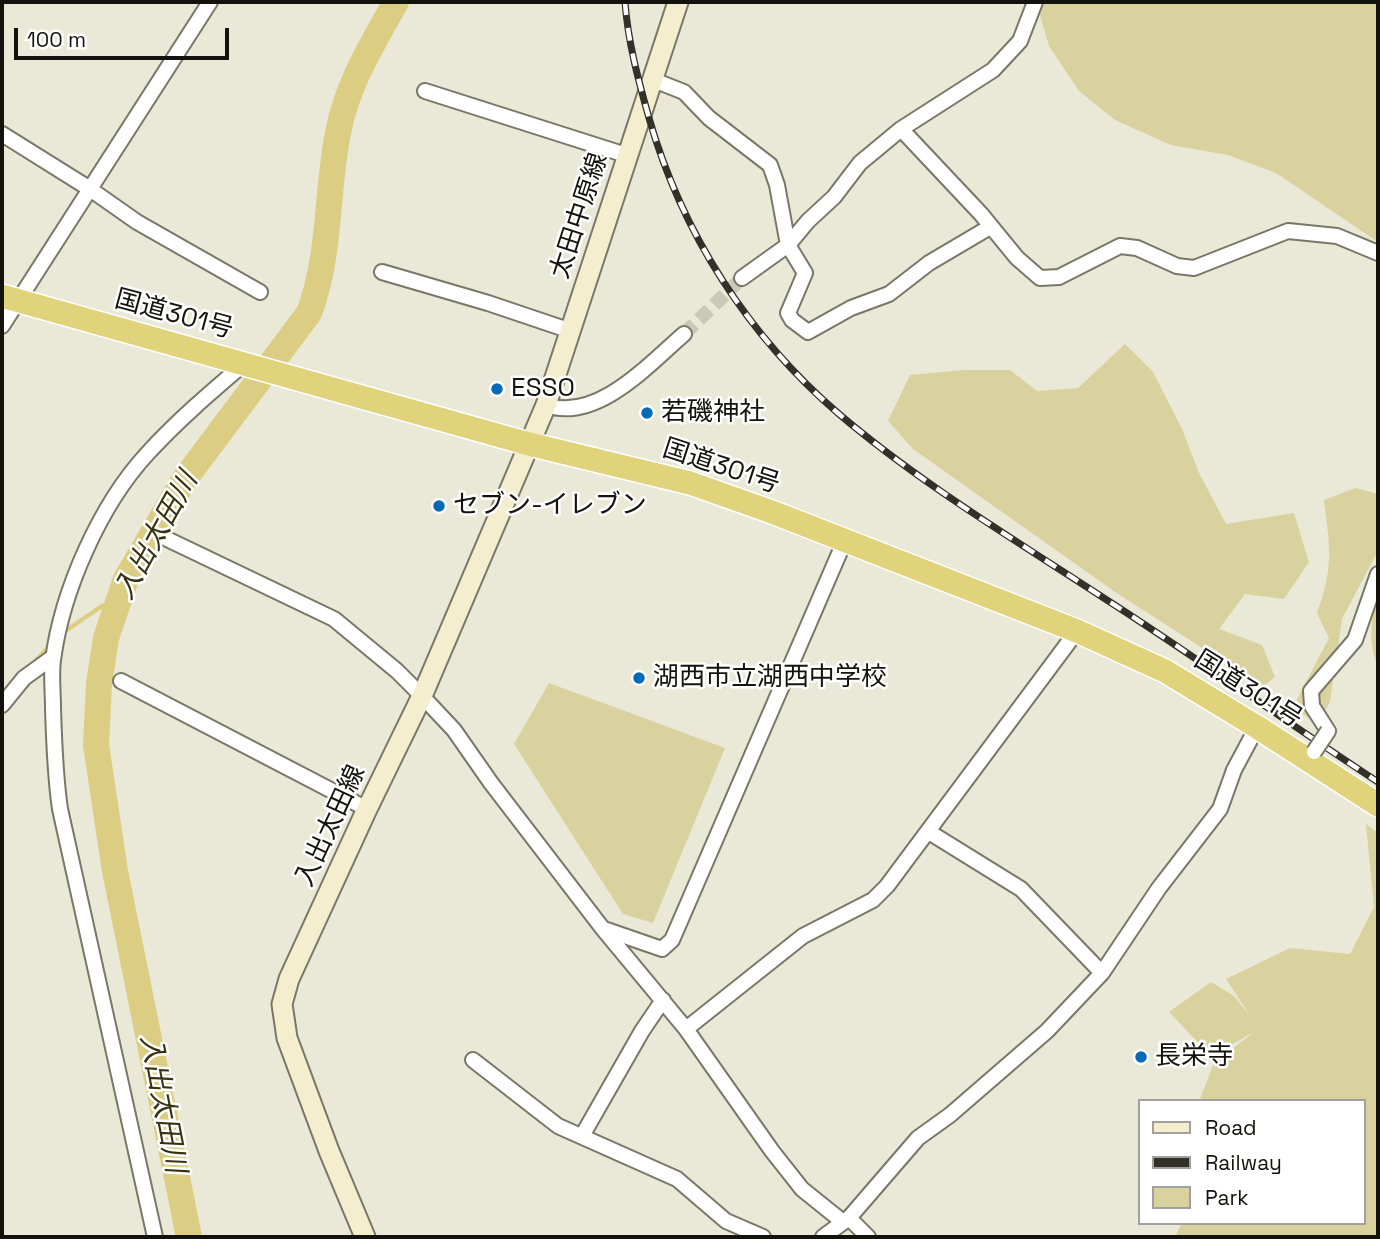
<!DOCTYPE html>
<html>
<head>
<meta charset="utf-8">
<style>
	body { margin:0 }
	#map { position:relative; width:1380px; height:1239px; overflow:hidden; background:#eae8d6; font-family:"Space Grotesk",sans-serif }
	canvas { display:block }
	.frame { position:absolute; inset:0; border:4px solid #13120c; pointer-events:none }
	.legend { position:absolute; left:1138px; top:1099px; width:228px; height:126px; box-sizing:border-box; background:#fff; border:2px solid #a1a09e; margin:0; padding:9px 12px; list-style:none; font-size:21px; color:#13120c }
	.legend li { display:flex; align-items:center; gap:14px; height:35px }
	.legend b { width:35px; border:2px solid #a1a09e }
	.scale { position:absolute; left:14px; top:28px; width:215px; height:32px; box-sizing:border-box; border:4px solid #13120c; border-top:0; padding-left:9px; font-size:21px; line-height:24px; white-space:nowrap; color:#13120c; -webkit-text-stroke:5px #fff; paint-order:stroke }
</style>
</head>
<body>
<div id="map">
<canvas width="1380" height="1239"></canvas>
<div class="frame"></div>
<ul class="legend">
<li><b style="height:9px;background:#f4eece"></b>Road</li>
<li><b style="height:9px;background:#313029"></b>Railway</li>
<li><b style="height:19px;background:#dad29e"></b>Park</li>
</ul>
<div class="scale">100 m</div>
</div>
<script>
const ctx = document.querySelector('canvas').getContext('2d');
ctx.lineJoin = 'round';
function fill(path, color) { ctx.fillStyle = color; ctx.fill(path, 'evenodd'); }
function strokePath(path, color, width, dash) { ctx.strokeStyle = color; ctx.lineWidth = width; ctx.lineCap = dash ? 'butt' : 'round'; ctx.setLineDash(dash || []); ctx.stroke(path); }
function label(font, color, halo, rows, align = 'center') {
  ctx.font = font + ' "Space Grotesk","Noto Sans JP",sans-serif'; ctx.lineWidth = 5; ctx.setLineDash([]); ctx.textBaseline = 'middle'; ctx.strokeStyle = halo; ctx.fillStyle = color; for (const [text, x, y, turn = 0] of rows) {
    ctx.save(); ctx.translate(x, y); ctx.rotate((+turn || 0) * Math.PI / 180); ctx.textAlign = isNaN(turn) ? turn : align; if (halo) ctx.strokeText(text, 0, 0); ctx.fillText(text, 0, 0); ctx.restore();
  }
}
fill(new Path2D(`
	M 1036,2 L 1378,2 L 1378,242 L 1276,173 L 1228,155 L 1171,145 L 1115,120 L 1079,91 L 1049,46 Z
	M 1125,344 L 1153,372 L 1182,429 L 1199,473 L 1226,524 L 1294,513 L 1309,562 L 1284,599 L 1245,594 L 1219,629 L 1262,645 L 1275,677 L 1263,687 L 1118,594 L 913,449 L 888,421 L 910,375 L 964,370 L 1010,370 L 1037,391 L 1078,388 Z
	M 1355,488 L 1378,494 L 1378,551 L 1342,619 L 1330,701 L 1319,725 L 1293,707 L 1329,638 L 1317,613 C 1334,566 1330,548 1324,500 Z
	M 1378,589 L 1378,665 C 1367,646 1372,609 1378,589 Z
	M 549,683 L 725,748 L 653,923 L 623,914 L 514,744 Z
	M 1366,824 L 1378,833 L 1378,1237 L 1175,1237 L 1182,1223 L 1364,1223 L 1364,1101 L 1199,1101 L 1214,1063 L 1254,1032 L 1211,1056 L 1169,1012 L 1211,982 L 1234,996 L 1251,1017 L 1226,979 L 1290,948 L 1350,954 L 1374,907 Z`), '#dad29e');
strokePath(new Path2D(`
	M 61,634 L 102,606 L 117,603
	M 32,665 L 52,643`), '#dbce83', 4.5);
strokePath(new Path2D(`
	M 189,1237 L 115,871 L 96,745 L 99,684 L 106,638 L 126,579 L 184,480 L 309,313 C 331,255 326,193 338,133 C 347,84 372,45 396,2`), '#dbce83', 26);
strokePath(new Path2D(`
	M 684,334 L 742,278`), '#cac8b8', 14, [14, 7]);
const minor = new Path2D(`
	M 651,79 L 684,92 L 709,118 L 770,165 L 777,185 L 788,245 L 805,273 L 788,313 L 792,320 L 808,332 L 851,308 L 889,294 L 929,263 L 990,227
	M 425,91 L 626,155
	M 901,129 L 981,214 L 1017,258 L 1040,278 L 1059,277 L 1120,246 L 1137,248 L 1177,266 L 1194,268 L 1288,231 L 1337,236 L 1378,253
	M 2,134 L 90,189 L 137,222 L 260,292
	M 382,272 L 488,303 L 571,331
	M 742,278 L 788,245 L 808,221 L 834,197 L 860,163 L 901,129 L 993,70 L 1020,41 L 1035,2
	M 2,326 L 210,2
	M 546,405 C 597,423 649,364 684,334
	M 167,539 L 334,619 L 397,671 L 422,696 L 454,730 L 491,783 L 603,929 L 686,1029 L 772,1151 L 802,1189 L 843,1222
	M 121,681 L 367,809
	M 2,705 L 24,678 L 53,657
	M 1328,731 L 1312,706 L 1311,691 L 1355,640 L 1378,574
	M 929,832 L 1021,889 L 1102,973
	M 604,929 L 662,949 L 672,940 L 845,540
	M 686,1029 L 803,936 L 873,900 L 887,886 L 1077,631
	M 473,1060 L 558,1126 L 677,1179 L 726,1221 L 763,1237
	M 582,1136 L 642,1031 L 663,1000
	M 849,1218 L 868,1237
	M 155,1237 L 60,809 C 55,775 54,742 53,708 C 53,692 51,676 53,660 C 62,591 100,505 147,454 C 177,421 211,392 245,363
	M 823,1237 L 849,1218 L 918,1138 L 950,1115 L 1047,1031 L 1102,973 L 1159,888 L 1220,809 L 1234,770 L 1257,727`);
const secondary = new Path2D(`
	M 365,1237 L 329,1151 L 287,1038 L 282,1004 L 289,979 L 367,809 L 422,696 L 546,405 L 678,2`);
const trunk = new Path2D(`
	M 2,296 L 529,444 L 690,483 L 772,512 L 1077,631 L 1165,671 L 1257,727 L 1378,805`);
strokePath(minor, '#797767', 18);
strokePath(secondary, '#797767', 23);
strokePath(trunk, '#fff', 26);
strokePath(minor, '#fff', 14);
strokePath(secondary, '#f4eece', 19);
strokePath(trunk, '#e0d37c', 23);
const rail = new Path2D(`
	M 625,2 C 628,42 638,79 649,118 C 682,233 748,336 839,414 C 921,484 1020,543 1110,602 C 1200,660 1288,723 1378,782`);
strokePath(rail, '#313029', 7);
strokePath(rail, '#fff', 4.5, [13]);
const minorBridge = new Path2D(`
	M 1314,752 L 1328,731`);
strokePath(minorBridge, '#797767', 18, []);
strokePath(minorBridge, '#fff', 14);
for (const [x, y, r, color] of [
	[497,389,7,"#076ab6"],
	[647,413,7,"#076ab6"],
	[439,506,7,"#076ab6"],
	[639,678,7,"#076ab6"],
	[1141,1057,7,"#076ab6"]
]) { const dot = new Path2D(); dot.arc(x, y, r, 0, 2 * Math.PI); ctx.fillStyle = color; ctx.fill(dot); strokePath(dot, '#fff', 2.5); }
label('26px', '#13120c', '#fff', [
	["太田中原線",580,216,-72],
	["国道301号",174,315,15],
	["国道301号",721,467,18],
	["国道301号",1248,690,32],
	["入出太田線",331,826,-65]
]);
label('26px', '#13120c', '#fff', [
	["ESSO",511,389],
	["若磯神社",661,413],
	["セブン-イレブン",453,506],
	["湖西市立湖西中学校",653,678],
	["長栄寺",1155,1057]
], 'left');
label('italic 28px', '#373110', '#fff', [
	["入出太田川",157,536,-61],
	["入出太田川",162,1104,79]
]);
</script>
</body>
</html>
